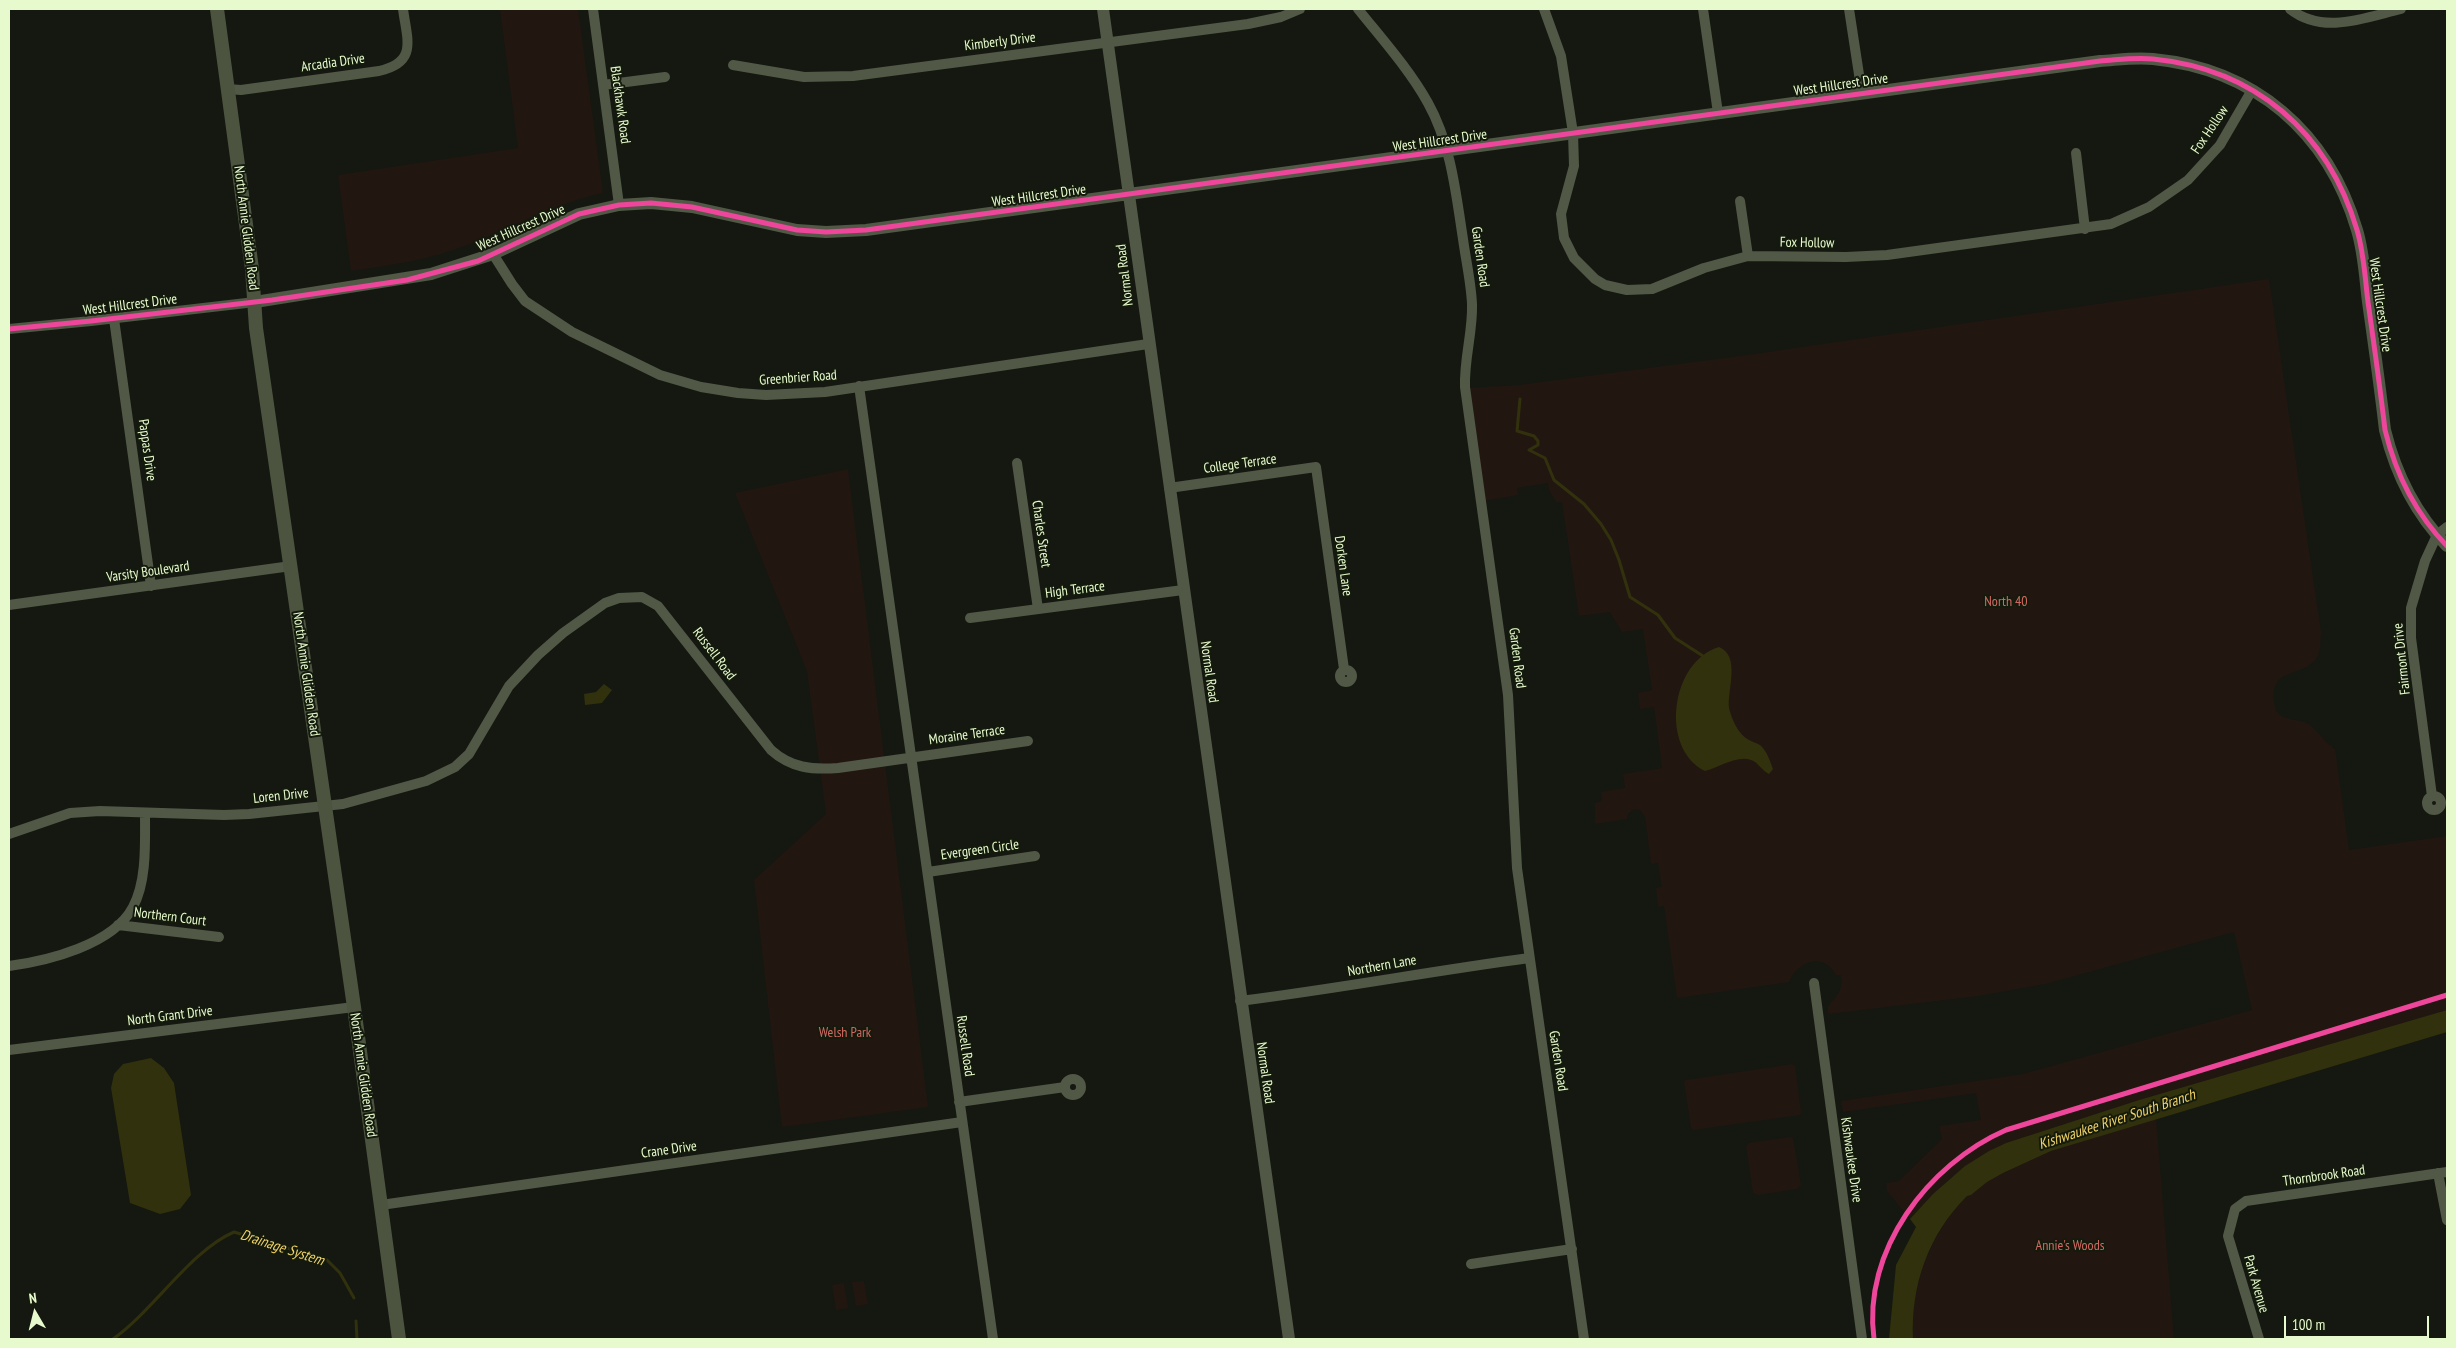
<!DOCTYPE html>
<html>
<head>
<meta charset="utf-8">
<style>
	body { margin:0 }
	#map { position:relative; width:2456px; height:1348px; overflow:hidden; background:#141810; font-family:"PT Sans Narrow",sans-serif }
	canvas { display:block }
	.frame { position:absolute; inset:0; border:10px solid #e6facd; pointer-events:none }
	.north { position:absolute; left:10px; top:1288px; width:50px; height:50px; -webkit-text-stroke:4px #141b0d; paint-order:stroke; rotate:352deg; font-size:14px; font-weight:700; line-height:20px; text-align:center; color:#e6facd }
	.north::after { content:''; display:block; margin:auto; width:18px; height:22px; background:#e6facd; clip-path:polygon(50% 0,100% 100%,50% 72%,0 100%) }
	.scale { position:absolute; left:2284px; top:1316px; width:145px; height:22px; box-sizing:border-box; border:2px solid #e6facd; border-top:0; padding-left:6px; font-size:15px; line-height:18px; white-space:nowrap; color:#e6facd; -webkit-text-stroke:4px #141b0d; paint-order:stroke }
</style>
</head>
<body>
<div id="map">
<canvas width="2456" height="1348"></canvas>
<div class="frame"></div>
<div class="north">N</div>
<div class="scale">100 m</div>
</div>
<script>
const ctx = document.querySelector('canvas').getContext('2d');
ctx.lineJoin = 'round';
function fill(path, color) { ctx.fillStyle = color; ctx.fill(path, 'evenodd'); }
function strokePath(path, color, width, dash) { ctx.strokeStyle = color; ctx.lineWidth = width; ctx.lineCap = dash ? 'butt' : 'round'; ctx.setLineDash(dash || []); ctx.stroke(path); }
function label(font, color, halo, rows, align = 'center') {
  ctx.font = font + ' "PT Sans Narrow",sans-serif'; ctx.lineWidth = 4; ctx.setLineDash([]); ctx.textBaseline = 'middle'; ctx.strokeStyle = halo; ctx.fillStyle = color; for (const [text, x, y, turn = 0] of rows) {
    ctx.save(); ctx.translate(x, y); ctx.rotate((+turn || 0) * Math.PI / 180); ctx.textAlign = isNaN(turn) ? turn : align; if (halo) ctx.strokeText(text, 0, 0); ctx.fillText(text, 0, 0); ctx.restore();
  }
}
fill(new Path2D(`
	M 500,9 L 578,9 L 603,193 C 555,203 512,228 467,245 C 429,260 391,265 351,271 L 338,175 L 518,148 Z
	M 2269,279 L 2321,632 C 2320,641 2321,652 2316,659 C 2301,678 2270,666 2274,702 C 2275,707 2276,712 2280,715 C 2289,721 2302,719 2310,725 C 2319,732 2324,742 2335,749 L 2349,850 L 2447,836 L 2447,1010 L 2139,1100 L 2006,1143 C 1969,1159 1937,1189 1910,1219 L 1887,1191 L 1886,1183 L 1899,1181 L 1942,1139 L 1939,1126 L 1981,1120 L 1976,1093 L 1843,1112 L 1841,1101 L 2023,1074 L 2252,1010 L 2234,932 L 2045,984 L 1978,996 L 1828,1014 L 1828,1006 C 1837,996 1844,989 1841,975 L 1836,975 C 1824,952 1798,960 1789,982 L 1677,998 L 1664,906 L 1658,906 L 1656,888 L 1662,887 L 1658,863 L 1651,864 L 1645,816 L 1640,810 L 1634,809 L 1628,814 L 1627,819 L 1595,824 L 1595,803 L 1602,801 L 1601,792 L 1625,788 L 1623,774 L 1662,768 L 1654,707 L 1640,709 L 1638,693 L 1652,690 L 1643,629 L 1622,632 L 1610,612 L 1579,616 L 1562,502 L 1556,502 L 1549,490 L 1548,483 L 1517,488 L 1518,495 L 1483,501 L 1467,388 L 1519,385 L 1747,355 Z
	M 848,469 L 928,1107 L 782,1127 L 754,880 L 826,814 L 807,671 L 735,493 Z
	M 1792,1064 L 1795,1066 L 1801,1112 L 1800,1115 L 1693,1130 L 1691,1128 L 1684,1082 L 1686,1080 Z
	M 2156,1118 L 2174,1339 L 1913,1339 C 1911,1285 1929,1235 1967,1196 L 1971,1195 L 1987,1182 L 2003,1173 L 2051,1151 Z
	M 1790,1137 L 1793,1138 L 1801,1185 L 1797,1189 L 1758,1195 L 1753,1193 L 1746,1146 L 1749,1143 Z
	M 864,1281 L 868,1304 L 856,1306 L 852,1282 Z
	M 844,1283 L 848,1308 L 836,1310 L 832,1285 Z`), '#221611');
fill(new Path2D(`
	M 1719,647 C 1741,656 1727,690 1729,708 C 1732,720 1738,734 1749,740 C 1752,742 1757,743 1760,745 C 1767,751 1770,761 1773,769 L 1769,774 C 1762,771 1758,762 1751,760 C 1737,755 1718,768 1705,771 C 1659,748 1671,661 1719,647 Z
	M 604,684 L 612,690 L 602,703 L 585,705 L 584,694 L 596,692 Z
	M 2447,1010 L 2447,1032 L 2051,1151 L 2003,1173 L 1987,1182 L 1971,1195 L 1967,1196 C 1928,1235 1911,1285 1913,1339 L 1889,1339 L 1896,1265 L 1916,1227 L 1910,1219 L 1933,1194 L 1965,1166 L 1989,1151 L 2006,1143 L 2139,1100 Z
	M 151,1058 L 164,1068 L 174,1083 L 191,1195 L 180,1209 L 160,1214 L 130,1203 L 111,1088 L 114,1074 L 123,1064 Z`), '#31310d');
strokePath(new Path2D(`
	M 1520,399 L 1517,431 L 1534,436 L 1538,441 L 1538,445 L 1529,450 L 1545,458 L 1554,480 L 1584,504 L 1601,524 L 1611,540 L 1619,560 L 1630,597 L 1658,615 L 1675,638 L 1703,656
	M 356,1321 L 357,1339
	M 113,1339 C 154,1310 190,1251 234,1232 L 327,1260 L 340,1273 L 354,1298`), '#31310d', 3);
strokePath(new Path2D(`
	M 593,9 L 619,205
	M 1358,9 C 1382,39 1409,69 1428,103 C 1451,144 1456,194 1463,239 C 1466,261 1471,282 1472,304 C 1473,332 1464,358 1465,387 L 1508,695 L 1517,868 L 1584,1339
	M 1544,9 L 1561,56 L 1573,133 L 1574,166 L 1561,214 L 1564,238 L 1574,258 L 1595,279 L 1605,285 L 1627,290 L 1652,289 L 1704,268 L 1748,256 L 1846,257 L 1887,255 L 2111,224 L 2149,207 L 2188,180 L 2220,145 L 2252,90
	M 1703,9 L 1718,113
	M 1849,9 L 1862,94
	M 2290,9 C 2323,35 2364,18 2401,9
	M 733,65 L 804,77 L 853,76 L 1248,24 L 1281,17 L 1300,9
	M 603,85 L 665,77
	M 228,89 L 241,90 L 379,71 C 418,62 407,40 403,9
	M 2076,153 L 2085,229
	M 1740,201 L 1748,256
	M 493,254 L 512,284 L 525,301 L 572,332 L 660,375 L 701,387 L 738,393 L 766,395 L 825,392 L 1148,344
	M 114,319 L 151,586
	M 9,329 L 91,321 L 255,302
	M 859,386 L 993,1339
	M 1017,463 L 1038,609
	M 1169,488 L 1316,467 L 1344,669
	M 9,605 L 291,566
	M 970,618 L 1183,590
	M1340 676a6 6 0 1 1 12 0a6 6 0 1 1-12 0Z
	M 2432,796 L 2411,638 L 2411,608 L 2425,561 L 2437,535 L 2447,527
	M2427 803a7 7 0 1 1 14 0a7 7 0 1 1-14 0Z
	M 9,834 L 70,813 L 100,811 L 224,815 L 249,814 L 343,804 L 426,781 L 455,767 L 469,754 L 509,686 L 538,655 L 563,633 L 605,603 L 619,598 L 642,597 L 658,606 L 771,750 C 791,768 812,770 838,768 L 1028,741
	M 928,872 L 1035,856
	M 118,925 L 219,937
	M 9,966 C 47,961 113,945 133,907 C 147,881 145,843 145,813
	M 1814,983 L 1862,1339
	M 1240,1001 C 1336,989 1432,971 1529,958
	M 9,1050 L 354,1007
	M1065 1087a8 8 0 1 1 16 0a8 8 0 1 1-16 0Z
	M 959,1102 L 1065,1087
	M 2438,1173 L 2447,1220
	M 381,1205 L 962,1122
	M 1471,1264 L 1572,1249
	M 2259,1339 L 2228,1236 L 2235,1209 L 2246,1201 L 2447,1172`), '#515846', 10);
strokePath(new Path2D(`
	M 1103,9 L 1289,1339
	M 255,302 L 431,274 L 493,254 L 579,214 L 619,205 L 651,203 L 692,207 L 797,230 L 826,232 L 866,230 L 2100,61 C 2117,60 2135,57 2153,59 C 2255,69 2328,132 2357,230 C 2364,253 2365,278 2368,302 C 2374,344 2380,387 2385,430 C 2396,475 2415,513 2447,546`), '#515846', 12);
strokePath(new Path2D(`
	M 217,9 L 252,269 L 256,328 L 354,1007 L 399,1339`), '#4c5440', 14);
strokePath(new Path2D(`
	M 9,329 L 91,321 L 272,300 L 407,280 L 478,261 L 579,214 L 619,205 L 651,203 L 692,207 L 797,230 L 826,232 L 866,230 L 2100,61 C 2117,60 2135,57 2153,59 C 2255,69 2328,132 2357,230 C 2364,253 2365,278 2368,302 C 2374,344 2380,387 2385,430 C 2396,475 2415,513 2447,546
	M 1874,1339 C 1862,1251 1928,1164 2006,1130 L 2447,995`), '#ed469a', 5);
label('14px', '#e6facd', '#141b0d', [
	["Kimberly Drive",1000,42,-7],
	["Arcadia Drive",333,63,-8],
	["West Hillcrest Drive",1841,85,-8],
	["Blackhawk Road",620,105,82],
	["Fox Hollow",2210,130,-56],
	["West Hillcrest Drive",1440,141,-8],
	["West Hillcrest Drive",1039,196,-8],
	["North Annie Glidden Road",246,228,83],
	["West Hillcrest Drive",521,228,-24],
	["Fox Hollow",1807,243,1],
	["Garden Road",1480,257,82],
	["Normal Road",1125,275,-97],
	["West Hillcrest Drive",130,305,-7],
	["West Hillcrest Drive",2380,305,82],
	["Greenbrier Road",798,378,-4],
	["Pappas Drive",147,450,82],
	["College Terrace",1240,464,-8],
	["Charles Street",1041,534,82],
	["Dorken Lane",1343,566,82],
	["Varsity Boulevard",148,572,-8],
	["High Terrace",1075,590,-7],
	["Russell Road",714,654,53],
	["Garden Road",1517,658,83],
	["Fairmont Drive",2402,659,-96],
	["Normal Road",1209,672,82],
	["North Annie Glidden Road",306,674,82],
	["Moraine Terrace",967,735,-8],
	["Loren Drive",281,796,-6],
	["Evergreen Circle",980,850,-8],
	["Northern Court",170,917,7],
	["Northern Lane",1382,966,-10],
	["North Grant Drive",170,1016,-7],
	["Russell Road",965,1046,82],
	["Garden Road",1558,1061,81],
	["Normal Road",1265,1073,82],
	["North Annie Glidden Road",363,1075,82],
	["Crane Drive",669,1150,-8],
	["Kishwaukee Drive",1851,1160,82],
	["Thornbrook Road",2324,1176,-8],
	["Park Avenue",2256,1284,74]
]);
label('14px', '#d16a62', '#141b0d', [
	["North 40",2006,602],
	["Welsh Park",845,1033],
	["Annie's Woods",2070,1246]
]);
label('italic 15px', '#efd166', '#141b0d', [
	["Kishwaukee River South Branch",2117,1120,-18],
	["Drainage System",282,1248,18]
]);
</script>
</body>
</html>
